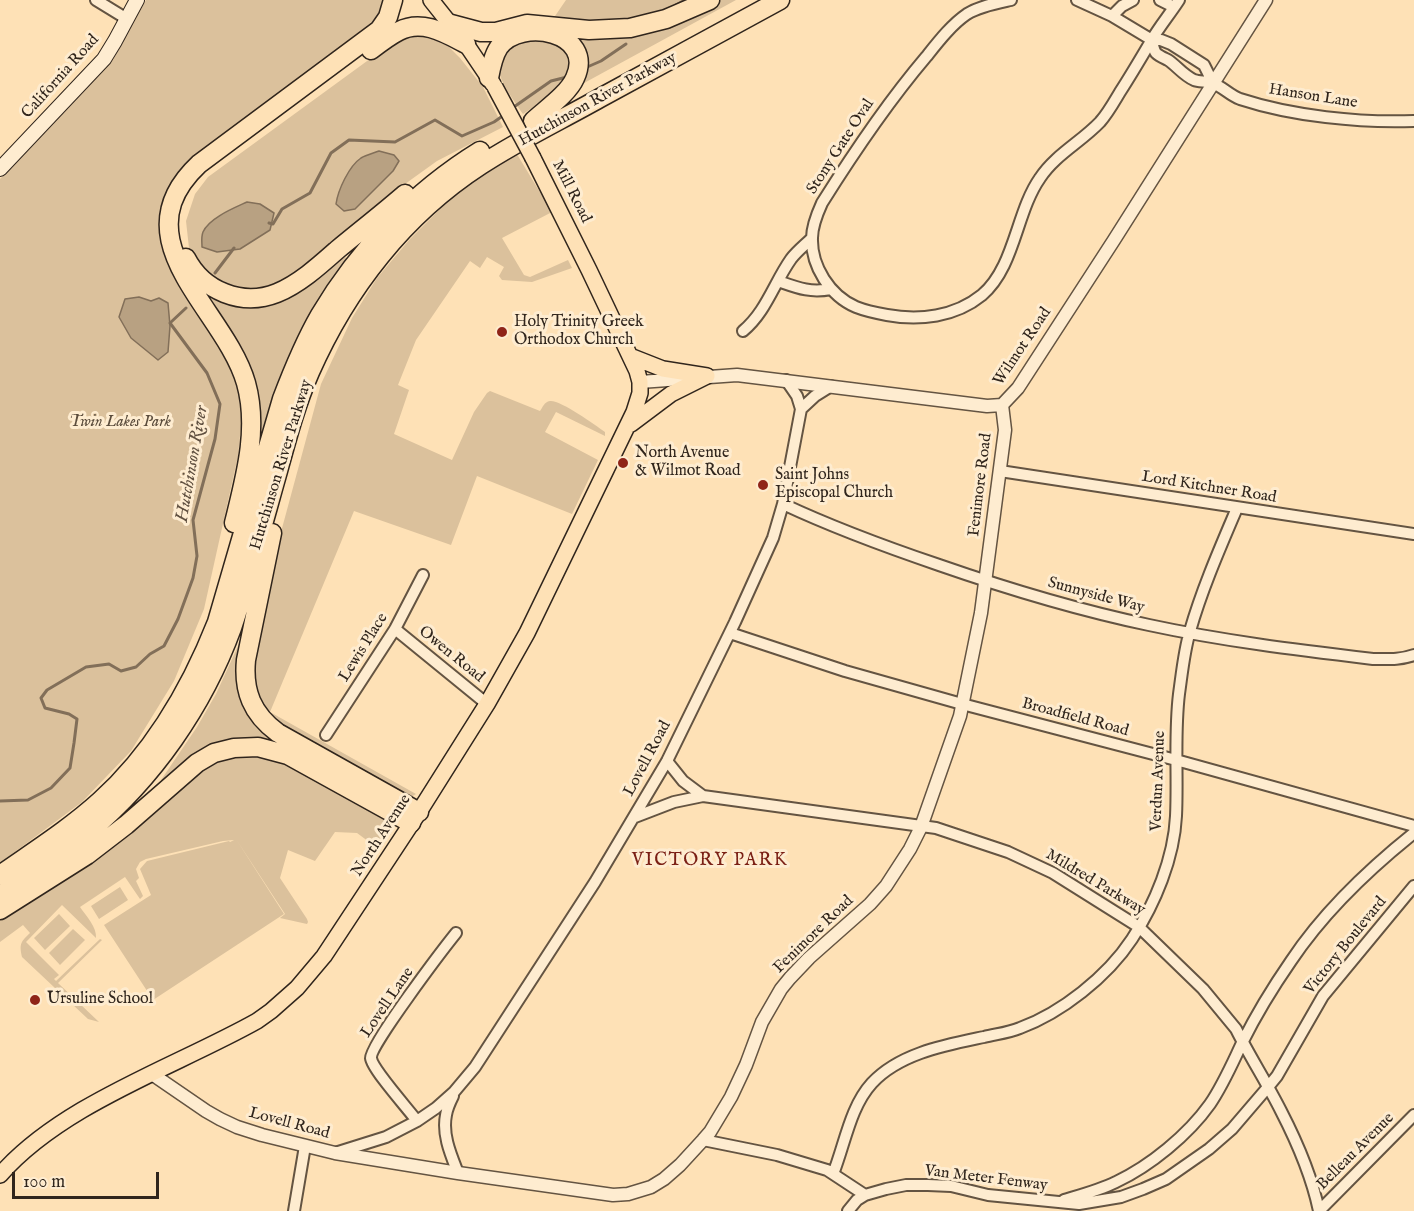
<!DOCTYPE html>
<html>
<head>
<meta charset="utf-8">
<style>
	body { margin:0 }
	#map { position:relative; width:1414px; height:1211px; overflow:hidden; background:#fee1b6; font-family:"IM FELL English",serif }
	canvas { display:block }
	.scale { position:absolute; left:12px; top:1172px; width:147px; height:27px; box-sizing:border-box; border:3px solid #30251c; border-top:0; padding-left:8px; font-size:18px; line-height:21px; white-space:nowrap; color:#30251c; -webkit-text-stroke:4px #feecd0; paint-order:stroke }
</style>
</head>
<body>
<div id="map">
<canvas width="1414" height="1211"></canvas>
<div class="scale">100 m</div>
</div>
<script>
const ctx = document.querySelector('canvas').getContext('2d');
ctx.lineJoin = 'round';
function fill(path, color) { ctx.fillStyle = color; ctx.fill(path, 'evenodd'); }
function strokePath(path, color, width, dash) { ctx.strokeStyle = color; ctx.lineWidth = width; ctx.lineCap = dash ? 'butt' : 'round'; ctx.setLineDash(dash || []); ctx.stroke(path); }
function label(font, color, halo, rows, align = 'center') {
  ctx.font = font + ' "IM FELL English",serif'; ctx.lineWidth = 6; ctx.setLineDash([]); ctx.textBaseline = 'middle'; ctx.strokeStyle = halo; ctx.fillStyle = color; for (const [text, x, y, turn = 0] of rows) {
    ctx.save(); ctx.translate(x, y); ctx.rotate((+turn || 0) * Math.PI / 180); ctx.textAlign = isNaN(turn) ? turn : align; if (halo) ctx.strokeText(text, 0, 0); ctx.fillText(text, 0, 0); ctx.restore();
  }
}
fill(new Path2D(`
	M 146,0 L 385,0 L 378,21 L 245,118 L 190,162 L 171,187 L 160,228 L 169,266 L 221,349 L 239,386 L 242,415 L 238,456 L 204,609 L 174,681 L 131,751 L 82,802 L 0,863 L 0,179 L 113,60 Z
	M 566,0 L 692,0 L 654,19 L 622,23 L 553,19 Z
	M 721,0 L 736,0 L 575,88 L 586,64 L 562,33 L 667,26 Z
	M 413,33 L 431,35 L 443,41 L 460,58 L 483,87 L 503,127 L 437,161 L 405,184 L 294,274 L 273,286 L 250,291 L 221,284 L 202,270 L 189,248 L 186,221 L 195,194 L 208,177 L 400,37 Z
	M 543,36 L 568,48 L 574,69 L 556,92 L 523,114 C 512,97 484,64 506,46 C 513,41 534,38 543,36 Z
	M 515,151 L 552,212 L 502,238 L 524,275 L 530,277 L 568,260 L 572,268 L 532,282 L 502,280 L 499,276 L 504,267 L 487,257 L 480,268 L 470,261 L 416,340 L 398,385 L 409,390 L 394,434 L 452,460 L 474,412 L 487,393 L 490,391 L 540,411 C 543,407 544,402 550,401 C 561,400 595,425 605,432 L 605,436 L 556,412 L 545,432 L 598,460 L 572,514 L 477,476 L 451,545 L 354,511 L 270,712 L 416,794 L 411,797 L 405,797 L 269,718 L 251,685 L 253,656 L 271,569 L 321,384 L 352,318 L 377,278 L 410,239 L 452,197 Z
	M 343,255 L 347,259 L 311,312 L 290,352 L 258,443 L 257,416 L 198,282 L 235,302 Z
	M 243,635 L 241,682 L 304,754 L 259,741 L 164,782 L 161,780 L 197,727 L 216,694 Z
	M 248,754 L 276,758 L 389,821 L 392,826 L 392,832 L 380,850 L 357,833 L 335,832 L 315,861 L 288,850 L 280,878 L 307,919 L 308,922 L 307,924 L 280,918 L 285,914 L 236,839 L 284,914 L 153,1000 L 104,925 L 151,895 L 140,869 L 147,861 L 229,841 L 230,842 L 234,840 L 223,841 L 146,859 L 140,862 L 136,869 L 139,878 L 136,881 L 143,896 L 140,899 L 125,877 L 80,907 C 86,916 97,927 96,938 L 62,905 L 26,942 L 59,975 L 54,979 L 56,981 L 100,939 L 102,940 L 58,983 L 99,1022 L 88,1019 L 22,957 C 19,943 21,942 30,933 L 23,925 L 0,942 L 0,917 L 202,768 L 225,757 Z
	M 120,887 L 128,900 L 99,919 L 91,906 Z
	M 59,914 L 70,926 L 45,950 L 34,938 Z
	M 73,929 L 85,940 L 60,965 L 49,953 Z`), '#dbc19c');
const water = new Path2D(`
	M 379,151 L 394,155 L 399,161 L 393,171 L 355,209 L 344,211 L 336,204 C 338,190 349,166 361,158 C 366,155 374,153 379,151 Z
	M 247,202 L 260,204 L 274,213 L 270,230 L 240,249 L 217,252 L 202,247 C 202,242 201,237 203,232 C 209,218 234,208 247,202 Z
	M 139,297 L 151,301 L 159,298 L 168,303 L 170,326 L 168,352 L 158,360 L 131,338 L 119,317 L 125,299 Z`);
fill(water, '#b8a182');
strokePath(water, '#826f59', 1.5);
strokePath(new Path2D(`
	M 676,5 L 685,0
	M 585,68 L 601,61 L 626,44
	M 511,109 L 551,81 L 567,77
	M 269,223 L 273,224 L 282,209 L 310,193 L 331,153 L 349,140 L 395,142 L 435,120 L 462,136 L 494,122 L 504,115
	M 215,273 L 234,248
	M 0,801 L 28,800 L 51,788 L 70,768 L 74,743 L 77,719 L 69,714 L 45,708 L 41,698 L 47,690 L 86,667 L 109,664 L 121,671 L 136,667 L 150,654 L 164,646 L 178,619 L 193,578 L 197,556 L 193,520 L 215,439 L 220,404 L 207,373 L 170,323 L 186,308`), '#826f59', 3);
const minor = new Path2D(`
	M 96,0 L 127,19
	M 1011,0 C 997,3 980,6 967,14 C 951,25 938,42 926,57 C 887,103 854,152 822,203 C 817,214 812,226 812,238 C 811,266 830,296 856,307 C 866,311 876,313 887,315 C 919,321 955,317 982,295 C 1015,267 1016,212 1040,178 C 1055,155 1081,142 1100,122 C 1108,113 1114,102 1120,92 C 1131,75 1141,58 1151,41 C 1159,27 1170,14 1179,0
	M 1077,0 L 1112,16 L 1152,40 L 1161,40 L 1171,44 L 1204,65 L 1213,83
	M 1160,0 L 1174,7
	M 1112,16 L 1122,6 L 1133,0
	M 1152,40 C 1153,44 1153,49 1156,53 C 1159,56 1164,58 1168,60 C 1177,66 1183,75 1194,80 C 1199,82 1206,81 1212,83 C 1222,86 1229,95 1240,99 C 1292,116 1359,123 1414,121
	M 778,281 C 798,288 810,293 831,289
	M 743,331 C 766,312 774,283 791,259 C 797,251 805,245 812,238
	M 801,409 L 815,396 L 831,386
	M 1000,471 L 1414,534
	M 783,504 C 834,528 886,547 939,565 C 1008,589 1078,610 1149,625 C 1223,641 1298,650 1373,659 C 1387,659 1400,660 1414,655
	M 395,629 L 487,704
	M 730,633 L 845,671 L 962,704 L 1176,760 L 1414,826
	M 326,735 L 395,629 L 423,575
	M 667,761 L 683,781 L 703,796
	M 635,817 L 674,802 L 703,796 L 936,828 L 1008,852 L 1053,873 L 1139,927 L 1203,989 L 1236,1029 C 1250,1057 1267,1083 1281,1111 C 1297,1142 1312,1177 1319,1211
	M 453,1096 C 450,1102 447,1108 446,1115 C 442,1135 451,1155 458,1173
	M 417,1121 C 409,1110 372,1069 371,1058 C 370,1045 444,948 456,933
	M 703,1140 L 777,1155 L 827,1170 L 865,1195 L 886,1189 L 906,1185 L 928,1185 L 951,1186 L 988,1195 L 1079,1204 L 1121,1197 L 1143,1189 L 1166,1179 L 1209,1149 L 1232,1129 L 1268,1087 L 1277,1076 L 1323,996 L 1414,886
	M 335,1153 L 386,1137 L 417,1121 L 436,1108 L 454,1092 L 475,1067 L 595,882 L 667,761 L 735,622 L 773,538 L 783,504 L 801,409 L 797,396 L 786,380
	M 833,1174 C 845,1144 850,1107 872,1083 C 900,1053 946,1045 984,1037 C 996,1034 1008,1033 1020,1028 C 1061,1013 1107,977 1132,939 C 1155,904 1174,858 1176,816 C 1178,776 1174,735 1179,694 C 1182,673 1184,651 1190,631 C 1202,589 1220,548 1237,508
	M 1064,1200 C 1081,1195 1100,1190 1116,1182 C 1150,1166 1188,1135 1210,1104 C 1223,1085 1232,1064 1242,1043 C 1256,1015 1273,987 1291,961 C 1323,913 1369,869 1414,833
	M 294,1211 L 305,1146
	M 848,1211 L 857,1200 L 865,1195
	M 1319,1211 L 1414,1115`);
const tertiary = new Path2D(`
	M 640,382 L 737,375 L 987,406 L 1002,405 L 1018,388 L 1114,240 L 1266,0
	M 152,1074 L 206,1111 L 220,1119 L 237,1127 L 262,1135 L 335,1153 L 458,1173 L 613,1195 L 628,1194 L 651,1187 L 664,1179 L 680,1165 L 703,1140 L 710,1132 L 731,1097 L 746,1065 L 762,1022 L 781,989 L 790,978 L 809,958 L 870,904 L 886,886 L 910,849 L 921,827 L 960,716 L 981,613 L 1005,430 L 1002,405`);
const secondary = new Path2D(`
	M 0,169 L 104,59 L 115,41 L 137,0`);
const primary = new Path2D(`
	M 431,0 L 466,44 L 493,84
	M 630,356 L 663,369 L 707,376
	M 631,424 L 671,394 L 707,376
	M 0,1175 C 62,1104 175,1067 257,1021 L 271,1011 L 297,988 L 324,956 L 419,812 L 487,704 L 527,633 L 634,412 L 640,393 L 640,382 L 637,371 L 589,270 L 533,158`);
const motorway = new Path2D(`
	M 451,24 L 481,32 L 496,32 L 527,24 L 589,30 L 630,28 L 666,19 L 710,0
	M 371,50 C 380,43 389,36 399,31 C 422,19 445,33 466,44
	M 489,78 C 491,67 493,56 499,47 C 521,17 596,32 575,78 C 568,94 546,109 533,121
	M 186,258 C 203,291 242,307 277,293 C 299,284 319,266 337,250 C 360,231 383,213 405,194
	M 234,523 C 245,478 259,429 246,383 C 225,309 117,241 199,164 L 379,30 L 388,17 L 393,0
	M 272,533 L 246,660 C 243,691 252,714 278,733 L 419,812
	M 0,875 C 34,851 69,829 100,801 C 153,753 191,688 217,622 L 282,399 C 293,370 305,341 320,315 C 359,249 415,191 480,151
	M 0,895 C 30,875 61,855 89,832 C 153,778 203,707 232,628 C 249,577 263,524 278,471 C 287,438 296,404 310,372 C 347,288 404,215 481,165 C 519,140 561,120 600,98 C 660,65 720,33 780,0
	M 0,910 L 87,855 L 126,825 L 197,763 L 214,753 L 234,748 L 258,747 L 288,755 L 411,823`);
strokePath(minor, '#645442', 14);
strokePath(tertiary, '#645442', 15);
strokePath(secondary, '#30251c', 16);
strokePath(primary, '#30251c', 18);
strokePath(motorway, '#30251c', 21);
strokePath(minor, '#feecd0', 10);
strokePath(tertiary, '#feecd0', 12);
strokePath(secondary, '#feecd0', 14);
strokePath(primary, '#fee1b6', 15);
strokePath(motorway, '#fee1b6', 18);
const primaryBridge = new Path2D(`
	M 495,87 L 533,158`);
strokePath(primaryBridge, '#30251c', 18, []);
strokePath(primaryBridge, '#fee1b6', 15);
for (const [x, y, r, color] of [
	[502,332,6,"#8f2418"],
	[623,463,6,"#8f2418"],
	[763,485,6,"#8f2418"],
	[35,1000,6,"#8f2418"]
]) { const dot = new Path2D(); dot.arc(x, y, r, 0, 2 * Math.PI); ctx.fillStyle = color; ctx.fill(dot); strokePath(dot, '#feecd0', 2); }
label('16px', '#30251c', '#feecd0', [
	["California Road",61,77,-48],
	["Hanson Lane",1313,97,9],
	["Hutchinson River Parkway",598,100,-29],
	["Stony Gate Oval",841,147,-57],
	["Mill Road",571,192,63],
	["Wilmot Road",1023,347,-56],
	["Hutchinson River Parkway",282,465,-73],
	["Fenimore Road",981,485,-83],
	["Lord Kitchner Road",1209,488,9],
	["Sunnyside Way",1096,596,15],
	["Lewis Place",364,648,-58],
	["Owen Road",451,655,39],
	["Broadfield Road",1075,718,15],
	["Lovell Road",648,759,-62],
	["Verdun Avenue",1159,781,-88],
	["North Avenue",382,836,-57],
	["Mildred Parkway",1095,883,31],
	["Fenimore Road",814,935,-44],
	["Victory Boulevard",1346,946,-51],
	["Lovell Lane",388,1003,-56],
	["Lovell Road",289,1124,15],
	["Belleau Avenue",1356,1152,-45],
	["Van Meter Fenway",986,1179,7]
]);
label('16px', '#30251c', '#feecd0', [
	["Holy Trinity Greek",514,323],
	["Orthodox Church",514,341],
	["North Avenue",635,454],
	["& Wilmot Road",635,472],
	["Saint Johns",775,476],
	["Episcopal Church",775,494],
	["Ursuline School",47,1000]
], 'left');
label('italic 16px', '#5b4c3c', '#feecd0', [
	["Twin Lakes Park",120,423]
]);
label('italic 18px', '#605040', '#feecd0', [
	["Hutchinson River",193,464,-80]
]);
ctx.letterSpacing = '1.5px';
label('18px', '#7a1f14', '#feecd0', [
	["VICTORY PARK",710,861]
]);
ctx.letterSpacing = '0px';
</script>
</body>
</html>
